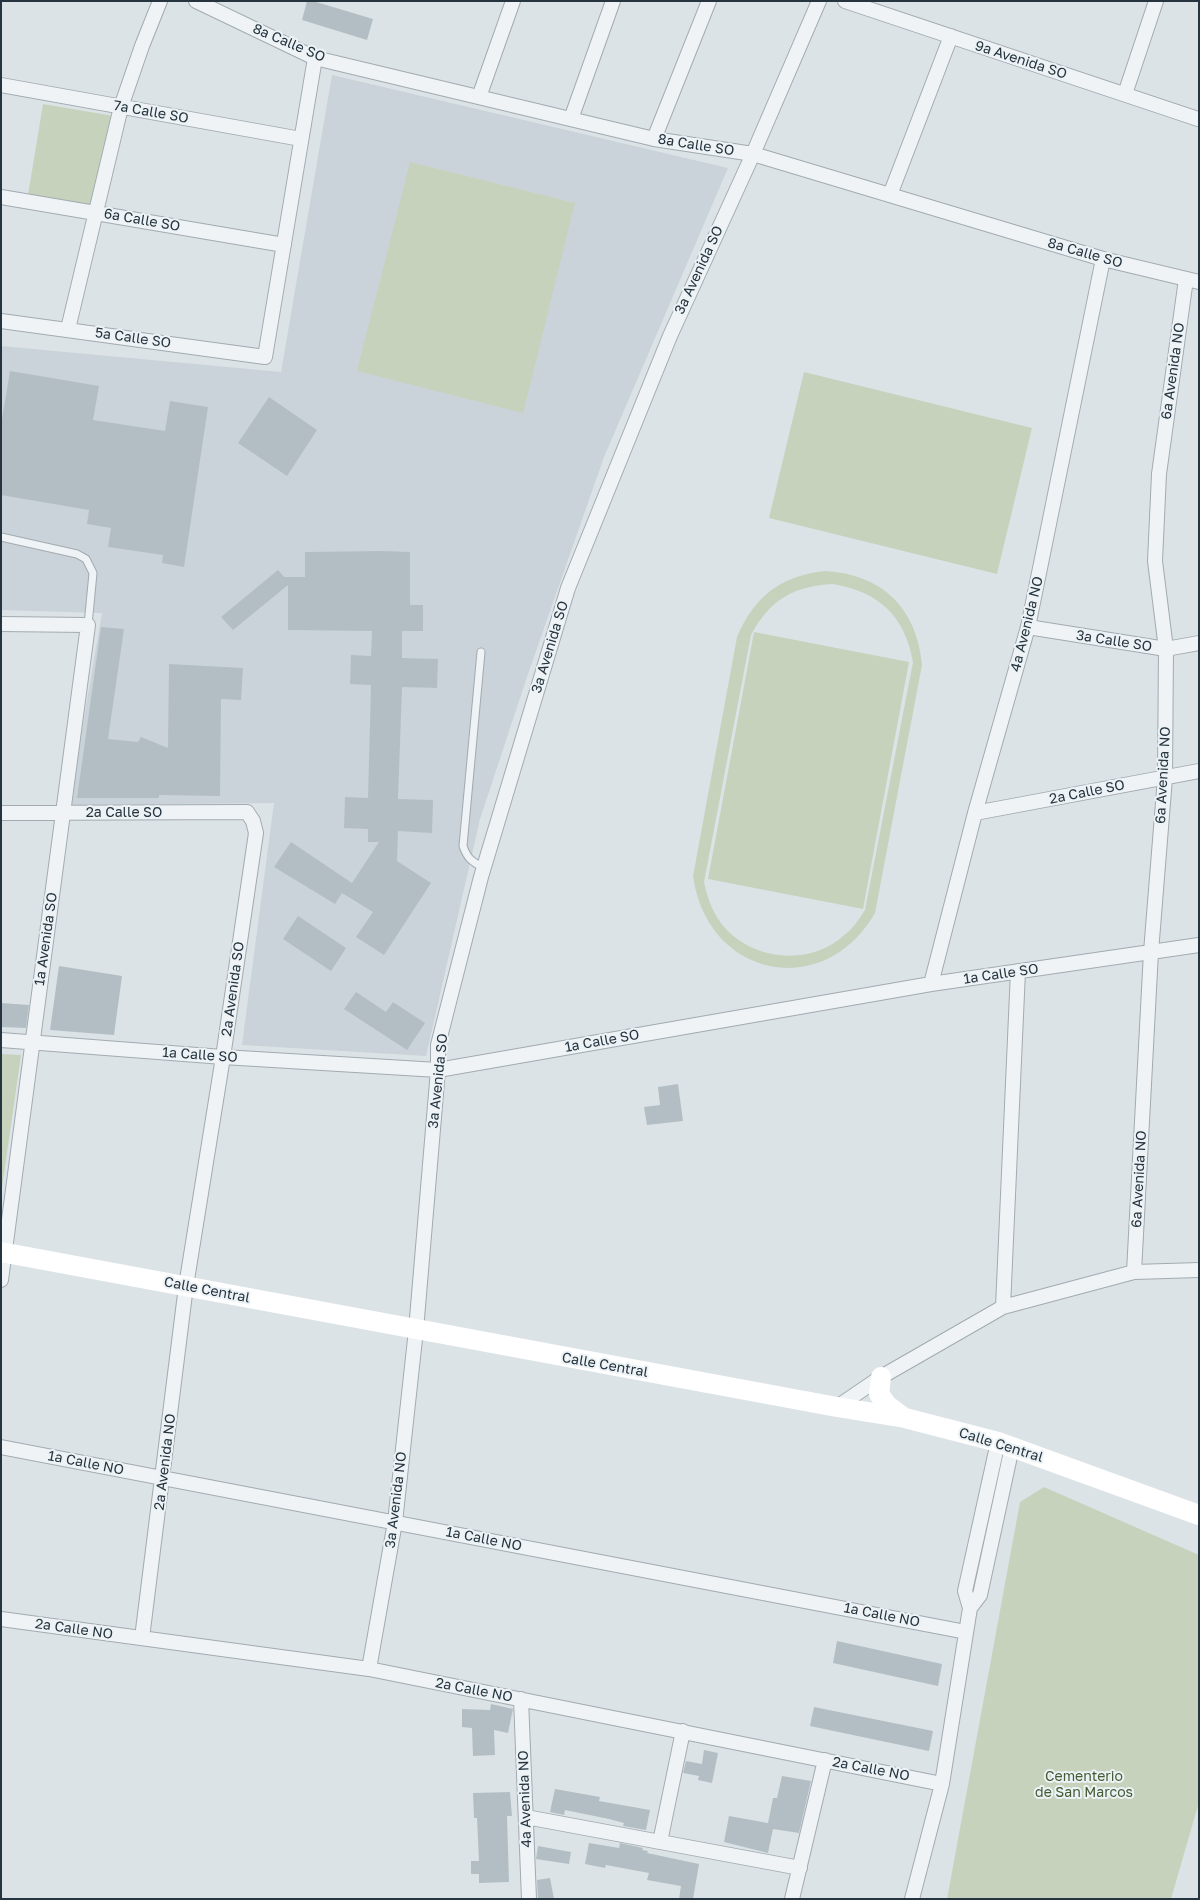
<!DOCTYPE html>
<html>
<head>
<meta charset="utf-8">
<style>
	body { margin:0 }
	#map { position:relative; width:1200px; height:1900px; overflow:hidden; background:#dce3e7; font-family:"Golos Text",sans-serif }
	canvas { display:block }
	.frame { position:absolute; inset:0; border:2px solid #25343e; pointer-events:none }
</style>
</head>
<body>
<div id="map">
<canvas width="1200" height="1900"></canvas>
<div class="frame"></div>
</div>
<script>
const ctx = document.querySelector('canvas').getContext('2d');
ctx.lineJoin = 'round';
function fill(path, color) { ctx.fillStyle = color; ctx.fill(path, 'evenodd'); }
function strokePath(path, color, width, dash) { ctx.strokeStyle = color; ctx.lineWidth = width; ctx.lineCap = dash ? 'butt' : 'round'; ctx.setLineDash(dash || []); ctx.stroke(path); }
function label(font, color, halo, rows, align = 'center') {
  ctx.font = font + ' "Golos Text",sans-serif'; ctx.lineWidth = 4; ctx.setLineDash([]); ctx.textBaseline = 'middle'; ctx.strokeStyle = halo; ctx.fillStyle = color; for (const [text, x, y, turn = 0] of rows) {
    ctx.save(); ctx.translate(x, y); ctx.rotate((+turn || 0) * Math.PI / 180); ctx.textAlign = isNaN(turn) ? turn : align; if (halo) ctx.strokeText(text, 0, 0); ctx.fillText(text, 0, 0); ctx.restore();
  }
}
fill(new Path2D(`
	M 332,75 L 728,168 L 604,457 L 528,674 L 480,819 L 426,1056 L 242,1045 L 274,803 L 69,805 L 102,613 L 1,610 L 1,346 L 281,372 Z`), '#cad3d9');
fill(new Path2D(`
	M 43,104 L 114,116 L 95,207 L 28,195 Z
	M 410,162 L 575,203 L 523,413 L 357,371 Z
	M 804,372 L 1032,428 L 997,574 L 769,518 Z
	M 825,571 C 882,574 917,608 922,665 L 875,913 C 824,1002 707,978 693,876 L 737,637 C 755,596 780,576 825,571 ZM 833,584 C 879,592 905,616 913,662 L 865,910 C 859,919 853,929 843,936 C 811,965 757,961 727,930 C 714,917 708,900 704,882 L 751,635 C 770,600 793,586 833,584 Z
	M 754,632 L 909,662 L 863,909 L 708,879 Z
	M 1,1054 L 21,1055 L 1,1195 Z
	M 1044,1487 L 1199,1555 L 1199,1802 L 1171,1899 L 947,1899 L 1020,1502 Z`), '#c7d2bd');
fill(new Path2D(`
	M 307,1 L 313,1 L 373,19 L 367,40 L 302,20 Z
	M 10,371 L 99,386 L 93,420 L 165,431 L 170,401 L 208,407 L 184,567 L 162,563 L 163,555 L 108,547 L 111,528 L 87,524 L 89,510 L 1,495 L 1,425 Z
	M 269,397 L 317,430 L 287,476 L 238,443 Z
	M 382,551 L 410,552 L 410,605 L 423,605 L 423,631 L 402,631 L 402,658 L 438,659 L 437,688 L 402,687 L 398,799 L 433,800 L 432,833 L 398,831 L 397,861 L 431,883 L 384,955 L 356,937 L 373,912 L 342,893 L 335,904 L 274,867 L 291,842 L 352,883 L 379,842 L 368,842 L 368,829 L 344,828 L 345,797 L 368,798 L 371,685 L 350,684 L 351,655 L 371,656 L 372,631 L 288,630 L 288,585 L 233,630 L 221,617 L 278,570 L 284,577 L 305,577 L 305,552 Z
	M 101,627 L 124,629 L 108,739 L 138,742 L 141,737 L 168,748 L 169,664 L 243,668 L 241,700 L 221,699 L 220,796 L 159,795 L 159,798 L 77,798 Z
	M 298,916 L 346,948 L 331,971 L 283,939 Z
	M 59,966 L 122,976 L 114,1035 L 50,1030 Z
	M 356,992 L 386,1012 L 393,1002 L 425,1023 L 407,1050 L 344,1009 Z
	M 1,1003 L 29,1005 L 26,1028 L 1,1027 Z
	M 678,1084 L 683,1121 L 647,1125 L 644,1107 L 660,1105 L 658,1087 Z
	M 837,1641 L 942,1664 L 938,1686 L 833,1663 Z
	M 491,1704 L 513,1709 L 508,1733 L 494,1730 L 495,1755 L 473,1756 L 472,1728 L 462,1727 L 462,1709 L 490,1710 Z
	M 814,1707 L 933,1731 L 929,1751 L 810,1726 Z
	M 704,1750 L 718,1753 L 712,1783 L 698,1780 L 699,1776 L 683,1773 L 686,1761 L 702,1764 Z
	M 782,1776 L 811,1781 L 799,1833 L 773,1829 L 768,1853 L 724,1842 L 729,1816 L 768,1823 L 773,1798 L 777,1798 Z
	M 555,1789 L 600,1797 L 599,1801 L 650,1810 L 646,1830 L 623,1826 L 624,1823 L 609,1819 L 565,1810 L 564,1815 L 550,1812 Z
	M 510,1792 L 512,1816 L 507,1816 L 509,1882 L 479,1883 L 479,1874 L 471,1874 L 471,1861 L 479,1861 L 477,1818 L 474,1818 L 473,1793 Z
	M 589,1843 L 619,1848 L 620,1843 L 643,1848 L 642,1850 L 648,1851 L 647,1853 L 699,1864 L 693,1899 L 679,1899 L 681,1886 L 647,1880 L 649,1873 L 606,1865 L 605,1868 L 585,1864 Z
	M 538,1846 L 571,1852 L 569,1864 L 536,1859 Z
	M 550,1878 L 554,1899 L 538,1899 L 537,1880 Z`), '#b3bec4');
const service = new Path2D(`
	M 1,537 L 77,554 L 86,559 L 93,573 L 88,625
	M 481,652 L 463,846 C 467,858 472,862 484,868`);
const minor = new Path2D(`
	M 196,1 L 315,58 L 654,139 L 753,154 L 1103,259 L 1199,282
	M 845,1 L 1198,119
	M 1,85 L 301,139
	M 1125,94 L 1156,1
	M 479,97 L 513,1
	M 571,119 L 613,1
	M 654,139 L 709,1
	M 890,195 L 951,36
	M 1,197 L 284,245
	M 1,321 L 265,357 L 315,58
	M 68,329 L 121,107 L 142,46 L 160,1
	M 1,624 L 88,625 L 1,1280
	M 1028,627 L 1166,649 L 1199,643
	M 1,813 L 247,812 L 253,821 L 256,833 L 223,1057 L 186,1286 L 142,1638
	M 975,813 L 1199,771
	M 931,984 L 975,813 L 1028,627 L 1103,259
	M 1,1040 L 223,1057 L 438,1070 L 931,984 L 1199,945
	M 1134,1272 L 1151,952 L 1165,778 L 1166,649 L 1155,561 L 1159,474 L 1186,279
	M 1003,1307 L 1018,971
	M 837,1407 L 881,1377 L 1003,1307 L 1134,1272 L 1199,1270
	M 1,1447 L 966,1632
	M 970,1608 L 980,1595 L 1012,1447
	M 1,1619 L 369,1669 L 942,1784
	M 369,1669 L 395,1522 L 416,1330 L 438,1070 L 438,1045 L 481,877 L 568,588 L 670,336 L 753,154 L 819,1
	M 521,1699 L 529,1899
	M 526,1817 L 800,1868
	M 660,1842 L 683,1731
	M 792,1899 L 825,1760
	M 912,1899 L 942,1784 L 970,1608 L 965,1591 L 998,1442`);
strokePath(service, '#a1abb1', 9);
strokePath(minor, '#a1abb1', 16);
strokePath(service, '#eff3f5', 7);
strokePath(minor, '#eff3f5', 14);
strokePath(new Path2D(`
	M 1,1252 L 837,1407 L 905,1418 L 998,1442 L 1199,1515
	M 881,1377 L 879,1394 L 887,1405 L 903,1417`), '#fff', 20);
label('14px', '#25343e', '#ecf2f5', [
	["8a Calle SO",289,43,23],
	["9a Avenida SO",1021,60,18],
	["7a Calle SO",151,112,10],
	["8a Calle SO",696,145,9],
	["6a Calle SO",142,220,10],
	["8a Calle SO",1085,253,16],
	["3a Avenida SO",699,270,-65],
	["5a Calle SO",133,338,8],
	["6a Avenida NO",1173,371,-82],
	["4a Avenida NO",1027,624,-76],
	["3a Calle SO",1114,641,9],
	["3a Avenida SO",550,647,-73],
	["6a Avenida NO",1163,775,-87],
	["2a Calle SO",1087,792,-11],
	["2a Calle SO",124,813],
	["1a Avenida SO",46,939,-82],
	["1a Calle SO",1001,974,-8],
	["2a Avenida SO",233,989,-82],
	["1a Calle SO",602,1041,-10],
	["1a Calle SO",200,1055,4],
	["3a Avenida SO",438,1081,-84],
	["6a Avenida NO",1139,1179,-87],
	["Calle Central",207,1290,11],
	["Calle Central",605,1365,10],
	["Calle Central",1001,1445,17],
	["2a Avenida NO",165,1462,-83],
	["1a Calle NO",86,1463,11],
	["3a Avenida NO",396,1500,-83],
	["1a Calle NO",484,1539,11],
	["1a Calle NO",882,1615,11],
	["2a Calle NO",74,1629,8],
	["2a Calle NO",474,1690,11],
	["2a Calle NO",871,1769,11],
	["4a Avenida NO",525,1799,-92]
]);
label('14px', '#435b32', '#ecf2f5', [
	["Cementerio",1084,1777],
	["de San Marcos",1084,1793]
]);
</script>
</body>
</html>
